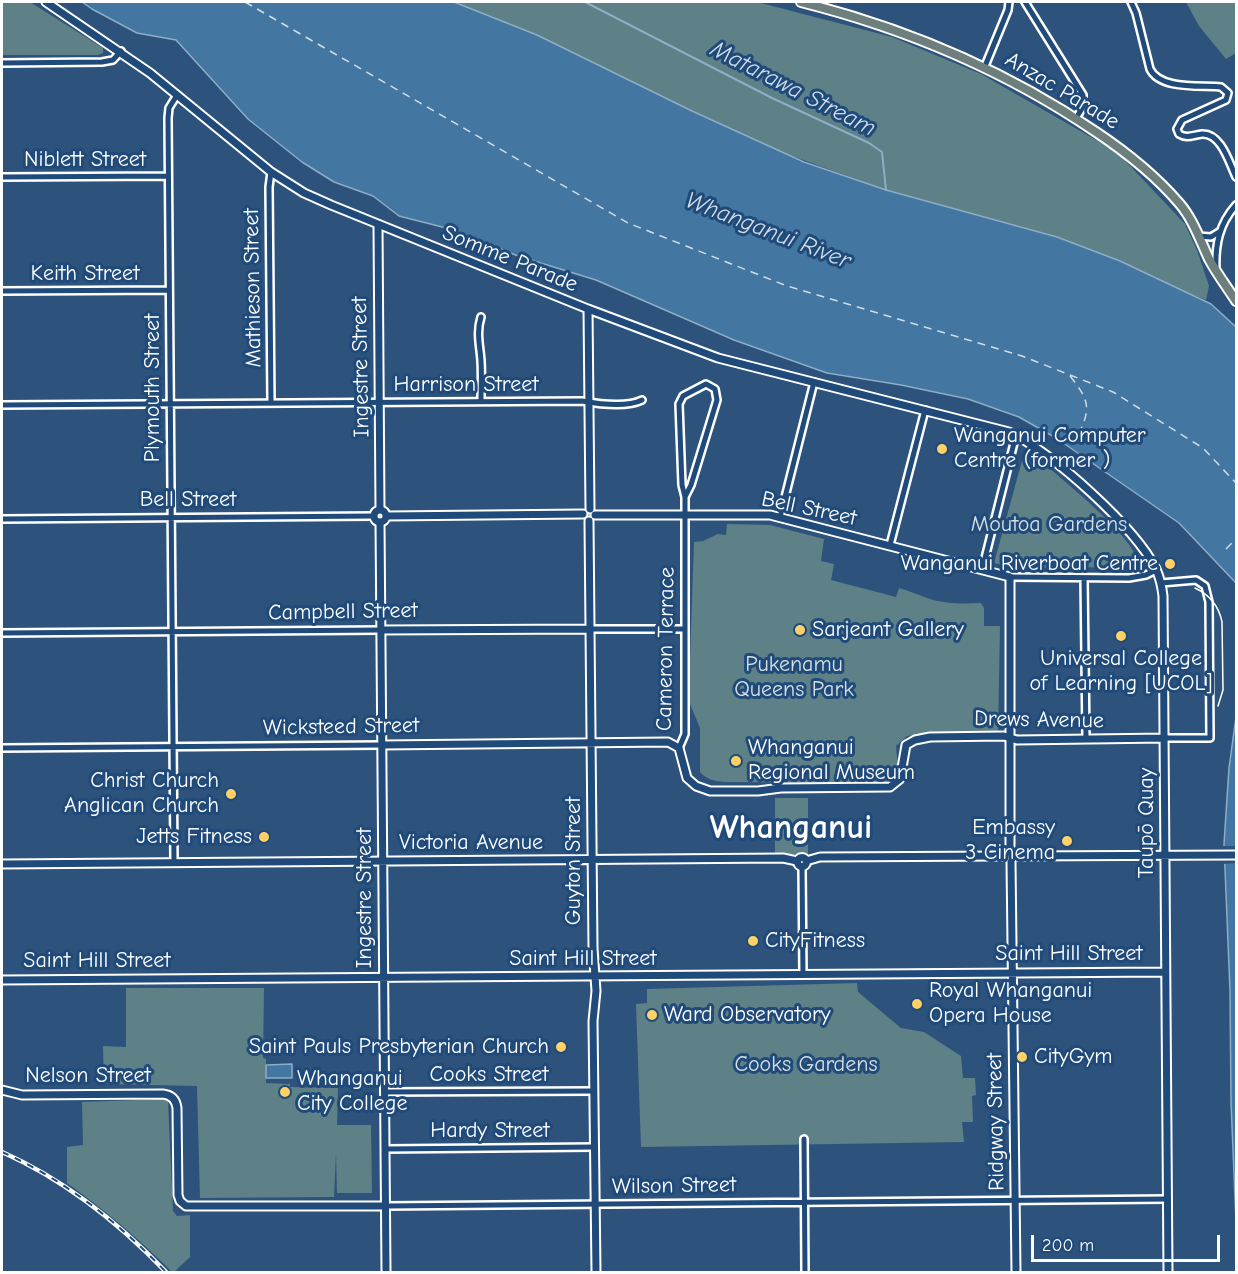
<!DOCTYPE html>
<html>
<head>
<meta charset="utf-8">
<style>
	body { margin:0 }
	#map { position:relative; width:1238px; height:1274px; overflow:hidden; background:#2d537d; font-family:"Comic Neue",sans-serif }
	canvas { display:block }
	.frame { position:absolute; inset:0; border:3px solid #fff; pointer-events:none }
	.scale { position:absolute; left:1031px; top:1235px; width:189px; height:27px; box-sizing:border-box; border:3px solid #fff; border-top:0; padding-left:8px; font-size:18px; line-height:21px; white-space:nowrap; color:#fff; -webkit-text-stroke:4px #1f4a7a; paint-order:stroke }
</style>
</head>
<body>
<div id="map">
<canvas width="1238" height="1274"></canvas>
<div class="frame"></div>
<div class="scale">200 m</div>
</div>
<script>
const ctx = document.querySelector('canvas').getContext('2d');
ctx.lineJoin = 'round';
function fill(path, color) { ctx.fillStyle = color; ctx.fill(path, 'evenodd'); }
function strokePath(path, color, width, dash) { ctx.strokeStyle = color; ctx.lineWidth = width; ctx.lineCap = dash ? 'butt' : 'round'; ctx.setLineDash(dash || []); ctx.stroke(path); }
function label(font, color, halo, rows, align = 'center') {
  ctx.font = font + ' "Comic Neue",sans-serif'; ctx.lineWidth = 6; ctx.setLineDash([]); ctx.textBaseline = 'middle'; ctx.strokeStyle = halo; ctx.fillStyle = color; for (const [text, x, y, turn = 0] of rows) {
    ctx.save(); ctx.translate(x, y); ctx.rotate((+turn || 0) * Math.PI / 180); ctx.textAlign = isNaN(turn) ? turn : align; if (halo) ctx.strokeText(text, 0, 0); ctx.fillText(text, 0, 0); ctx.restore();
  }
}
fill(new Path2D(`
	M 2,2 L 30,2 L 103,48 L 103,53 L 98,55 L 2,55 Z
	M 447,2 L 757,2 L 892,37 L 981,74 L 1117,152 L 1185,224 L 1197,250 L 1209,286 L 1206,300 L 1164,284 L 1048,234 L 886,190 L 751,141 Z
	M 1186,2 L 1236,2 L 1236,53 L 1226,59 L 1199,26 Z
	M 1027,453 L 1033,454 C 1055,474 1132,534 1137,560 L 1130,567 L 1013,568 L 994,563 L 1023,457 Z
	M 727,524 L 770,525 L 824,539 L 821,561 L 834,564 L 831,580 L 896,597 L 899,588 C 909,591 917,594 927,598 C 944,604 963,604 981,603 L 984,608 L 984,626 L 1000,626 L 998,733 L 944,732 L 907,736 L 896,746 C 897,760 901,777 886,783 L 725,782 C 715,781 707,780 700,772 L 700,728 L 690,704 L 689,689 L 694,542 L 703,541 L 718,534 L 726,535 Z
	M 775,798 L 808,798 L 808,854 L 775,854 Z
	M 857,983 L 858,992 L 901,1028 L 924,1032 L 961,1056 L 963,1078 L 975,1078 L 976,1095 L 972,1096 L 973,1122 L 962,1122 L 964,1142 L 641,1147 L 636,1004 L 647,1003 L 647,989 Z
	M 126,988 L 264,988 L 263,1058 L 266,1059 L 266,1083 L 290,1084 L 290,1087 L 338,1088 L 337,1125 L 371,1125 L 372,1193 L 337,1193 L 336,1154 L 334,1197 L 200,1198 L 197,1086 L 104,1084 L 103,1046 L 126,1047 Z
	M 165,1099 L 168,1102 L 173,1211 L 177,1216 L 190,1215 L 190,1257 L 174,1272 L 172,1272 C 138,1238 106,1211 67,1183 L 67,1147 L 83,1145 L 82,1102 Z`), '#5d8186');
const water = new Path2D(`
	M 82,2 L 454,2 L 537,35 L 692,111 L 804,162 L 886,190 L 1057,237 L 1120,261 L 1211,304 L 1236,327 L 1236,583 L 1179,523 L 1056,438 L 1019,417 L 968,399 L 901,385 L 827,373 L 734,340 L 596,280 L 518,256 L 450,229 L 399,216 L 373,196 L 334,182 L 302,162 L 248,119 L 176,40 L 137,33 L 92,9 Z
	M 1236,717 L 1236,1222 L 1231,1102 L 1230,991 L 1224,844 L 1229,768 Z
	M 292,1064 L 292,1078 L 266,1078 L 266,1065 Z`);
fill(water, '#4376a0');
strokePath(water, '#8eadc6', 1.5);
fill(new Path2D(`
	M 1221,846 L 1236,846 L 1236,863 L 1222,864 Z`), '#2d537d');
strokePath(new Path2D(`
	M 585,2 L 772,98 L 869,143 L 882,152 L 886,190`), '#8eadc6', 2);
strokePath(new Path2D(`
	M 245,2 L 628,223 L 787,286 L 1022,356 L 1113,392 L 1203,448 L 1236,483
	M 1070,376 C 1091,402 1091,410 1076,439
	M 1226,549 L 1236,539`), '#d0dde7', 1.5, [8, 6]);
const street = new Path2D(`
	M 1025,2 L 1083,95 L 1083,107 L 1076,118
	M 1131,2 L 1136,13 L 1150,69 C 1160,90 1201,85 1221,87 L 1228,93 L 1226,100 L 1182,120 L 1177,129 L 1179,134 C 1187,139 1193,135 1202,134 C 1221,133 1229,162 1236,177
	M 2,63 L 102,62 L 113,60 L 121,51
	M 985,66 L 1008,10 L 1009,2
	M 271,172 L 269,187 L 271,403
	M 2,177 L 168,176
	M 1198,236 L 1211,237 L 1219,232
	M 1216,270 C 1215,245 1219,224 1236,205
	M 2,291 L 169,290
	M 481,317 C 476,333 480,345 481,361 C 482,374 481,388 481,401
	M 706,384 L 715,389 L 717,400 L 691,485 L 685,497 L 682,485 L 679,404 L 683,396 Z
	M 2,405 L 582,401 C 599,404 626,408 642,400
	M 780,517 L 814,382
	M 2,519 L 374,516
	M 890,545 L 925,410
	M 982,570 L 1016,435
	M 1010,577 L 1129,578 L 1146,575 L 1156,570
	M 1084,578 L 1086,739
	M 1161,583 L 1196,580 L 1205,586 L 1209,602 L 1210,738 L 1165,738
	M 590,629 L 685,629
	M 2,633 L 381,630
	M 2,748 L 382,745
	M 679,748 L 685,734 L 685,497
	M 174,862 L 168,118 L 169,108 L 177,95
	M 802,867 L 803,975
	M 384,1092 L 594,1091
	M 804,1139 L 805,1272
	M 385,1149 L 595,1147
	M 385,1206 L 1168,1199`);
const secondary = new Path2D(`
	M 46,2 L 150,73 L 271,172 L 304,193 L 331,205 L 588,309 L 718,358 L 1009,432 C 1051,451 1136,528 1156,569 C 1160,578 1162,587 1163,596 L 1168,1272
	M 378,225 L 380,510
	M 588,309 L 590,509
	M374 516a6 6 0 1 1 12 0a6 6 0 1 1-12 0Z
	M 595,515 L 770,515 L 1010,577 L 1010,849
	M 387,516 L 583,514
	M 589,521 L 593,948 L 596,991 L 593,1021 L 596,1272
	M 380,522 L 386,1272
	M 381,630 L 590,629
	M 382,745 L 668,742 L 679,748 L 687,778 L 696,786 L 710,791 L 758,791 L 781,788 L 890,787 L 900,779 L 906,745 L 915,740 L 930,737 L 1004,736 L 1017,740 L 1165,738
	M 1017,856 L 1236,855
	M797.5 862a4.5 4.5 0 1 1 9 0a4.5 4.5 0 1 1-9 0Z
	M 806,861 L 820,857 L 1004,856
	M 1011,862 L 1016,1272
	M 2,864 L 783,858 L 797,861
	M 2,980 L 1165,972
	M 2,1090 L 22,1095 L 163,1094 C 172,1095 176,1100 177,1108 L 178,1195 L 180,1201 L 186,1206 L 385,1206`);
const primary = new Path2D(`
	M 801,2 C 908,29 1005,70 1096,132 C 1126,152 1155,175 1179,203 C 1193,219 1200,240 1209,259 C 1217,274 1227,287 1236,301`);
strokePath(street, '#fff', 10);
strokePath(secondary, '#fff', 11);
strokePath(primary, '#fff', 12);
strokePath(street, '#1f4a7a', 5);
strokePath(secondary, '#1f4a7a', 7);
strokePath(primary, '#6c7f7c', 8);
strokePath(new Path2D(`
	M 1195,588 C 1210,595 1219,607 1222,622 L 1223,690 L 1218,706`), '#fff', 1.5);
const rail = new Path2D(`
	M 2,1152 C 65,1180 118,1222 166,1272`);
strokePath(rail, '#fff', 4.5);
strokePath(rail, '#1f4a7a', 2, [7]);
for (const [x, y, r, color] of [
	[942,449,6,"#ffd166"],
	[1170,564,6,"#ffd166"],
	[800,630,6,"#ffd166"],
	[1121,636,6,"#ffd166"],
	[736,761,6,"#ffd166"],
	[231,794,6,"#ffd166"],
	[264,837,6,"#ffd166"],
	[1067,841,6,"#ffd166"],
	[753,941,6,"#ffd166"],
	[917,1004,6,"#ffd166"],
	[652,1015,6,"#ffd166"],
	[561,1047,6,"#ffd166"],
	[1022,1057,6,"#ffd166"],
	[285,1092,6,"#ffd166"]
]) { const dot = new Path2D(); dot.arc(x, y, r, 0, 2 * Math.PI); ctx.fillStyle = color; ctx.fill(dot); strokePath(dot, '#1f4a7a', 2); }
label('22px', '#fff', '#1f4a7a', [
	["Anzac Parade",1062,91,31],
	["Niblett Street",85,160],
	["Somme Parade",510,259,22],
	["Keith Street",85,274],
	["Mathieson Street",253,288,-91],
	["Ingestre Street",361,367,-91],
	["Harrison Street",466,385],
	["Plymouth Street",153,388,-90],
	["Bell Street",188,500],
	["Bell Street",809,509,12],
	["Campbell Street",343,612,-1],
	["Cameron Terrace",666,649,-89],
	["Drews Avenue",1039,720,1],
	["Wicksteed Street",341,727,-1],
	["Taupō Quay",1147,823,-90],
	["Victoria Avenue",471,843],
	["Guyton Street",574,861,-90],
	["Ingestre Street",365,898,-90],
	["Saint Hill Street",1069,954],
	["Saint Hill Street",583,959],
	["Saint Hill Street",97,961],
	["Cooks Street",489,1075],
	["Nelson Street",88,1076],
	["Ridgway Street",996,1122,-91],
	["Hardy Street",490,1131],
	["Wilson Street",674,1186,-1]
]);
label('22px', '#fff', '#1f4a7a', [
	["Wanganui Computer",954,436],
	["Centre (former )",954,461],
	["Wanganui Riverboat Centre",1158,564,"right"],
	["Sarjeant Gallery",812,630],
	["Universal College",1121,659,"center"],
	["of Learning [UCOL]",1121,684,"center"],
	["Whanganui",748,748],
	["Regional Museum",748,773],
	["Christ Church",219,781,"right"],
	["Anglican Church",219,806,"right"],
	["Embassy",1055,828,"right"],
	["3 Cinema",1055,853,"right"],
	["Jetts Fitness",252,837,"right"],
	["CityFitness",765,941],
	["Royal Whanganui",929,991],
	["Opera House",929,1016],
	["Ward Observatory",664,1015],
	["Saint Pauls Presbyterian Church",549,1047,"right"],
	["CityGym",1034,1057],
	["Whanganui",297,1079],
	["City College",297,1104]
], 'left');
label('22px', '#d6e0e1', '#1f4a7a', [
	["Moutoa Gardens",1049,525],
	["Pukenamu",794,665],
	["Queens Park",794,690],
	["Cooks Gardens",806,1065]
]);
label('italic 24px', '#d0dde7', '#1f4a7a', [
	["Matarawa Stream",793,89,27],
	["Whanganui River",768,231,21]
]);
label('bold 34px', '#fff', '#1f4a7a', [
	["Whanganui",791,828]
]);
</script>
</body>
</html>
